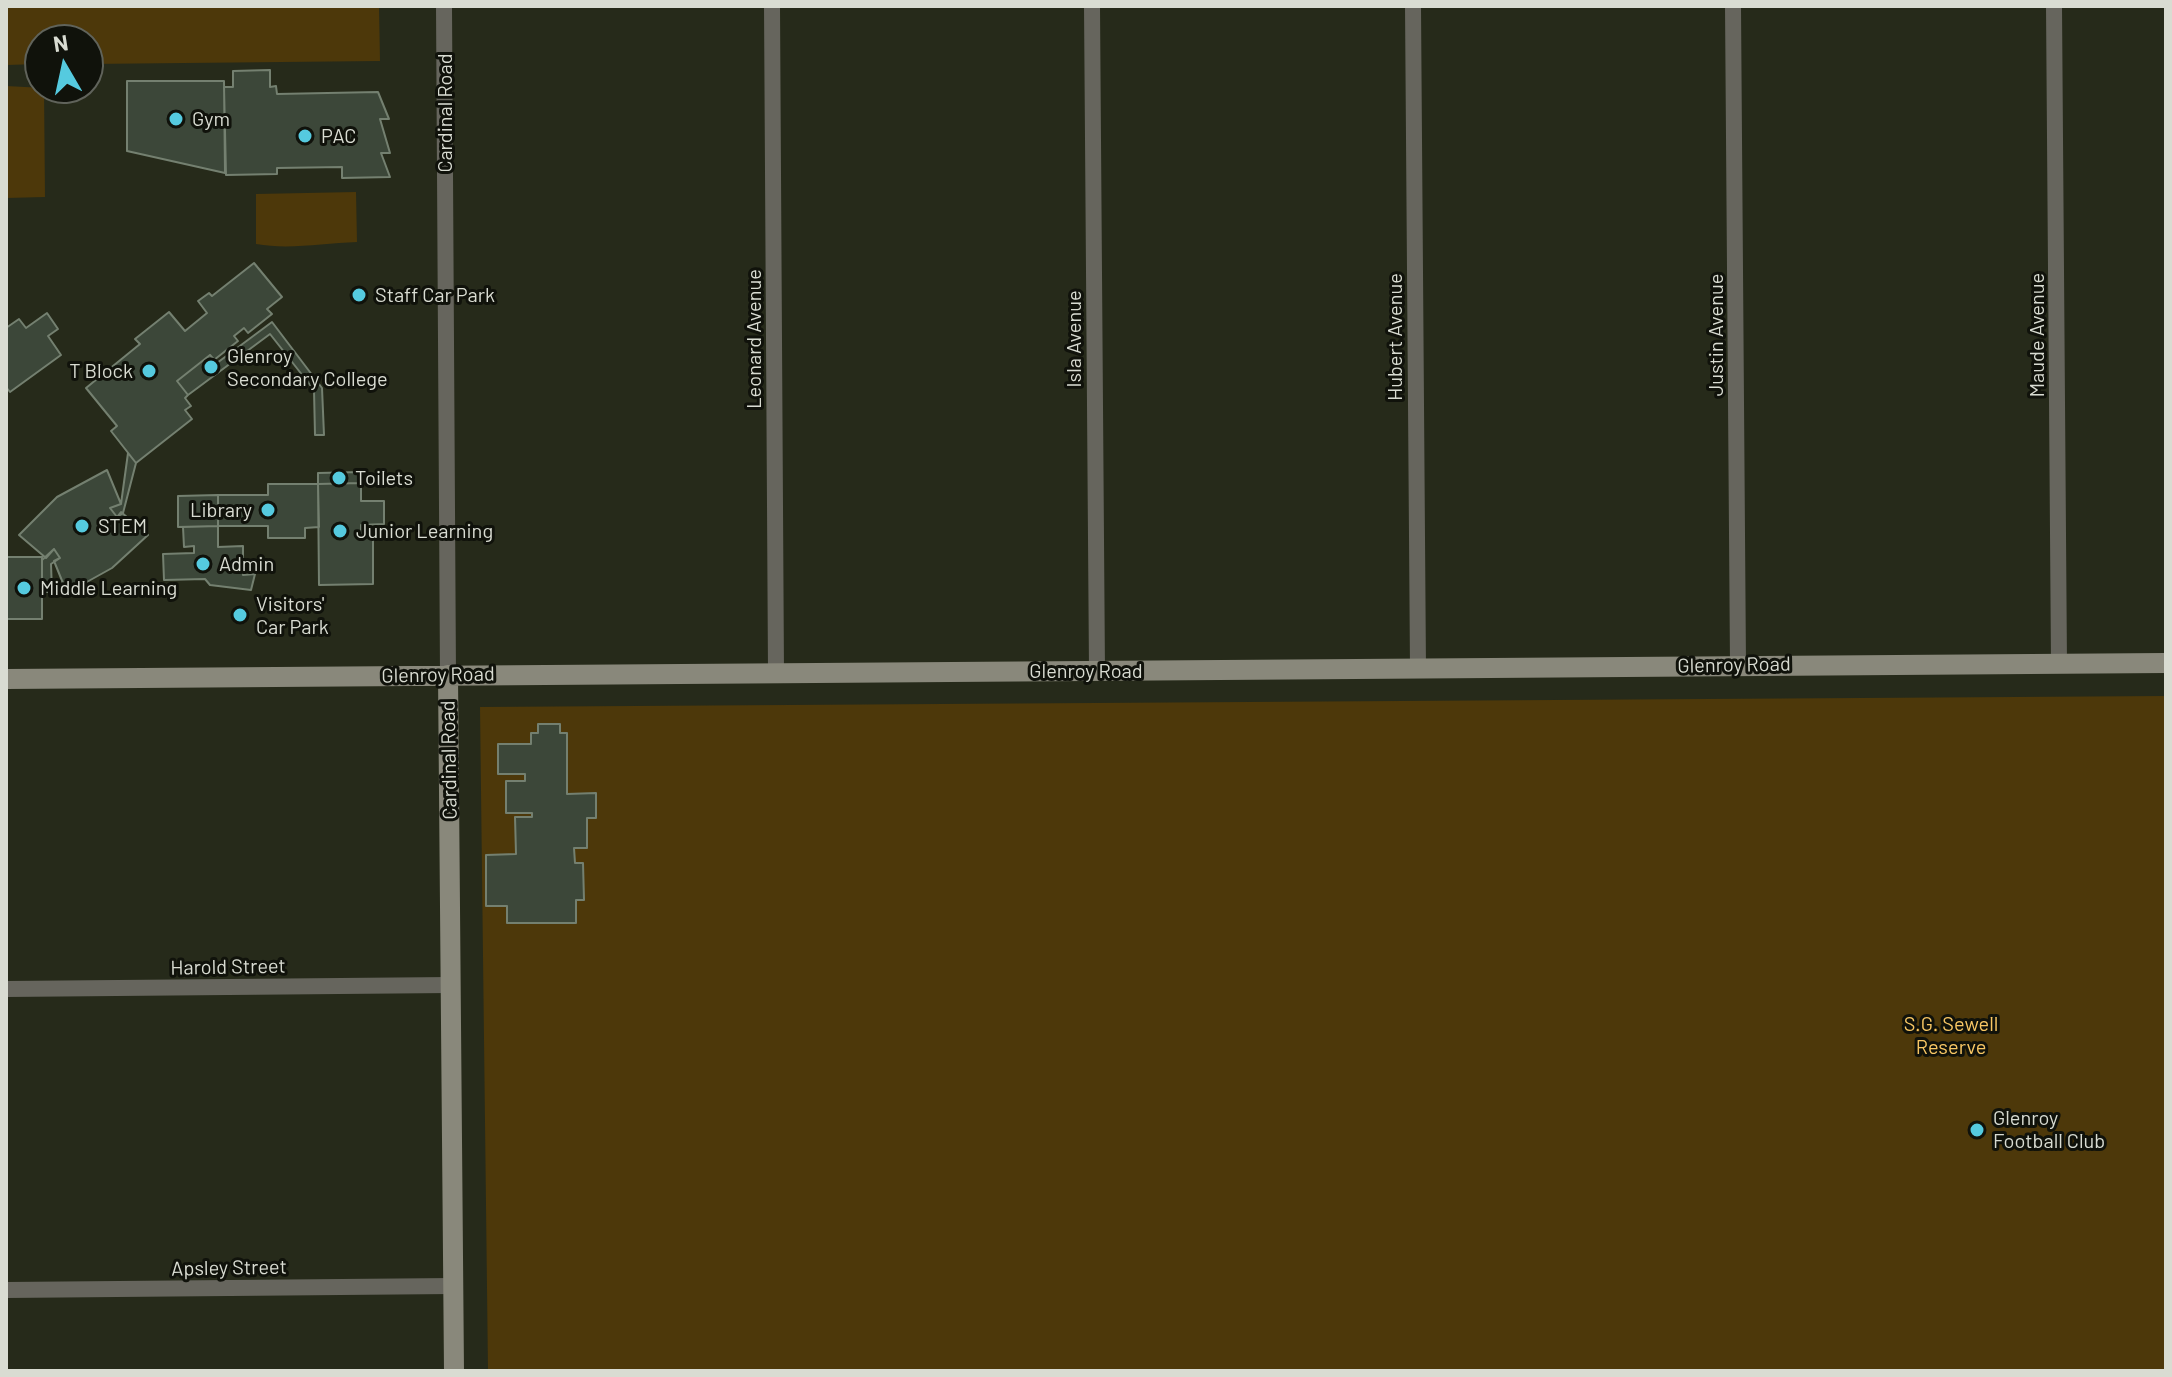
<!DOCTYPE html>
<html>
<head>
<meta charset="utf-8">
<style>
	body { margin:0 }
	#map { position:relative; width:2172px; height:1377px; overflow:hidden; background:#262a1a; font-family:Barlow,sans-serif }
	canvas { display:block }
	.frame { position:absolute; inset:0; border:8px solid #d9dcd2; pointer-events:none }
	.north { position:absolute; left:24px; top:24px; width:80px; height:80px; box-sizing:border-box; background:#10120b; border:2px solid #60635b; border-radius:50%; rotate:351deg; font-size:22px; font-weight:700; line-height:32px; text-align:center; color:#d9dcd2 }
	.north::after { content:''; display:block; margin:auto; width:28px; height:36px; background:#55cadf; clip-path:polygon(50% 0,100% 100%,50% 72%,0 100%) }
</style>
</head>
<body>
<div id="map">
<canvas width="2172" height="1377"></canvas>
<div class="frame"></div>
<div class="north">N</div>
</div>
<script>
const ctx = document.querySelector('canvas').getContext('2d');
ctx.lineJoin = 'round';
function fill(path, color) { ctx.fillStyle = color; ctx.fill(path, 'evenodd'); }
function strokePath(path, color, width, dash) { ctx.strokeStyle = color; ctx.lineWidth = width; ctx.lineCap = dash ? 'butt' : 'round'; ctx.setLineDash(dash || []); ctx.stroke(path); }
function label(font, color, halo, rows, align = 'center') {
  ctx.font = font + ' Barlow,sans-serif'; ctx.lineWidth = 6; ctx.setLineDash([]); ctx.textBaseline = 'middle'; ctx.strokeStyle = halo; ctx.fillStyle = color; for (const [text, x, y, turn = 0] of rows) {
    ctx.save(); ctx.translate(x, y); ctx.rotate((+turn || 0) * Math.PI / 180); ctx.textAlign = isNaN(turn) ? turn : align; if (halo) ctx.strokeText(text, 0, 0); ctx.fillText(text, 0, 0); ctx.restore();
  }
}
fill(new Path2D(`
	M 6,6 L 379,6 L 380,61 L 88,64 L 88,40 L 40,40 L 40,64 L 6,65 Z
	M 6,86 L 44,88 L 45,197 L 6,198 Z
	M 356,192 L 357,242 C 323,243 289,250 256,244 L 256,194 Z
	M 2166,696 L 2166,1371 L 488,1371 L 480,707 Z`), '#4d380a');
const building = new Path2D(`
	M 270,70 L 270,87 L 276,86 L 277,94 L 378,92 L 389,119 L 380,119 L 390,153 L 381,153 L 390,177 L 342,178 L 342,167 L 277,168 L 277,174 L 226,175 L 224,87 L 233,87 L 233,71 Z
	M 127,81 L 224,81 L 225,173 L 127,151 Z
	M 254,263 L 282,297 L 267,309 L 272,314 L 248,333 L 244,328 L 234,336 L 238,341 L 214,360 L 210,355 L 177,381 L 188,395 L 185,398 L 191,406 L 185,410 L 192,419 L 136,463 L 111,431 L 117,426 L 86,388 L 140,344 L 135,339 L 169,312 L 185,331 L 207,313 L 198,301 L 209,293 L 212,296 Z
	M 47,313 L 58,329 L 48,336 L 61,355 L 10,392 L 6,387 L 6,328 L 19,319 L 26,328 Z
	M 272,322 L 322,388 L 324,435 L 315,435 L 314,390 L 270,334 L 188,395 L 177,381 L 210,355 L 217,363 Z
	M 128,453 L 136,463 L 123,513 L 117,517 L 110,508 L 121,504 Z
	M 107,470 L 121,504 L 110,508 L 117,517 L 121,512 L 148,535 L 112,568 L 67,593 L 54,561 L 60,558 L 54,549 L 46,558 L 19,535 L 57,497 Z
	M 361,472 L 361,483 L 318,484 L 318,473 Z
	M 361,483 L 361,501 L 384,501 L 384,524 L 361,525 L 361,536 L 373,535 L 373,584 L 319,585 L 318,484 Z
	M 268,484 L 318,484 L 319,527 L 305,528 L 305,538 L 268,538 L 268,526 L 218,526 L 218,495 L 268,495 Z
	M 218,495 L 218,526 L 178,527 L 178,496 Z
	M 218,526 L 218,547 L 243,546 L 243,575 L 255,574 L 251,590 L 210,585 L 205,579 L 164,580 L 163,554 L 194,553 L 194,546 L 184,547 L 183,527 Z
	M 54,549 L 60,558 L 51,564 L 52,592 L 42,592 L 42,560 Z
	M 6,557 L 42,557 L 42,619 L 6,619 Z
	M 538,724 L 560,724 L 560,733 L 567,733 L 567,794 L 596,793 L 596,818 L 587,818 L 587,848 L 574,848 L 575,863 L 583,863 L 584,900 L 576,900 L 576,923 L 507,923 L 507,906 L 486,906 L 486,855 L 516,854 L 515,817 L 532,817 L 532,813 L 506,813 L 506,781 L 525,781 L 525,774 L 498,774 L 498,744 L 531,744 L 531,733 L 538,733 Z`);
fill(building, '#3c4739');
strokePath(building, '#748070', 2);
strokePath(new Path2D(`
	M 444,6 L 448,675
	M 772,6 L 776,673
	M 1092,6 L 1097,671
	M 1413,6 L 1418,669
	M 1733,6 L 1738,665
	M 2054,6 L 2059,664
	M 6,989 L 451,985
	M 6,1290 L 453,1286`), '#66655d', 16);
strokePath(new Path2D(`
	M 448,675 L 454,1371
	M 6,679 L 2166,663`), '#89887b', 20);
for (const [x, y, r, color] of [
	[176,119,8,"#55cadf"],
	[305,136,8,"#55cadf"],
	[359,295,8,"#55cadf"],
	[211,367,8,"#55cadf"],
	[149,371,8,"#55cadf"],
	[339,478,8,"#55cadf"],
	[268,510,8,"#55cadf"],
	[82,526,8,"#55cadf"],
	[340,531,8,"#55cadf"],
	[203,564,8,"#55cadf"],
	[24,588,8,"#55cadf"],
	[240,615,8,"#55cadf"],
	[1977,1130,8,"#55cadf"]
]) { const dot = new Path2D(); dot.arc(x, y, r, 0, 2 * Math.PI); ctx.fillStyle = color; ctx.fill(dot); strokePath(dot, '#10120b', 3); }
label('20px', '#d9dcd2', '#10120b', [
	["Cardinal Road",445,113,-90],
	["Justin Avenue",1716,335,-90],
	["Maude Avenue",2037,335,-90],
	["Hubert Avenue",1395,337,-90],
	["Leonard Avenue",754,339,-90],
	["Isla Avenue",1074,339,-90],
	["Glenroy Road",1734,665,-1],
	["Glenroy Road",1086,671],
	["Glenroy Road",438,675,-1],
	["Cardinal Road",449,760,-91],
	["Harold Street",228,967,-1],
	["Apsley Street",229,1268,-1]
]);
label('20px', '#d9dcd2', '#10120b', [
	["Gym",192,119],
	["PAC",321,136],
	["Staff Car Park",375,295],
	["Glenroy",227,356],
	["Secondary College",227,379],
	["T Block",133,371,"right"],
	["Toilets",355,478],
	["Library",252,510,"right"],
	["STEM",98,526],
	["Junior Learning",356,531],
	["Admin",219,564],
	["Middle Learning",40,588],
	["Visitors'",256,604],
	["Car Park",256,627],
	["Glenroy",1993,1118],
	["Football Club",1993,1141]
], 'left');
label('20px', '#f8c764', '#10120b', [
	["S.G. Sewell",1951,1024],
	["Reserve",1951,1047]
]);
</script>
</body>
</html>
